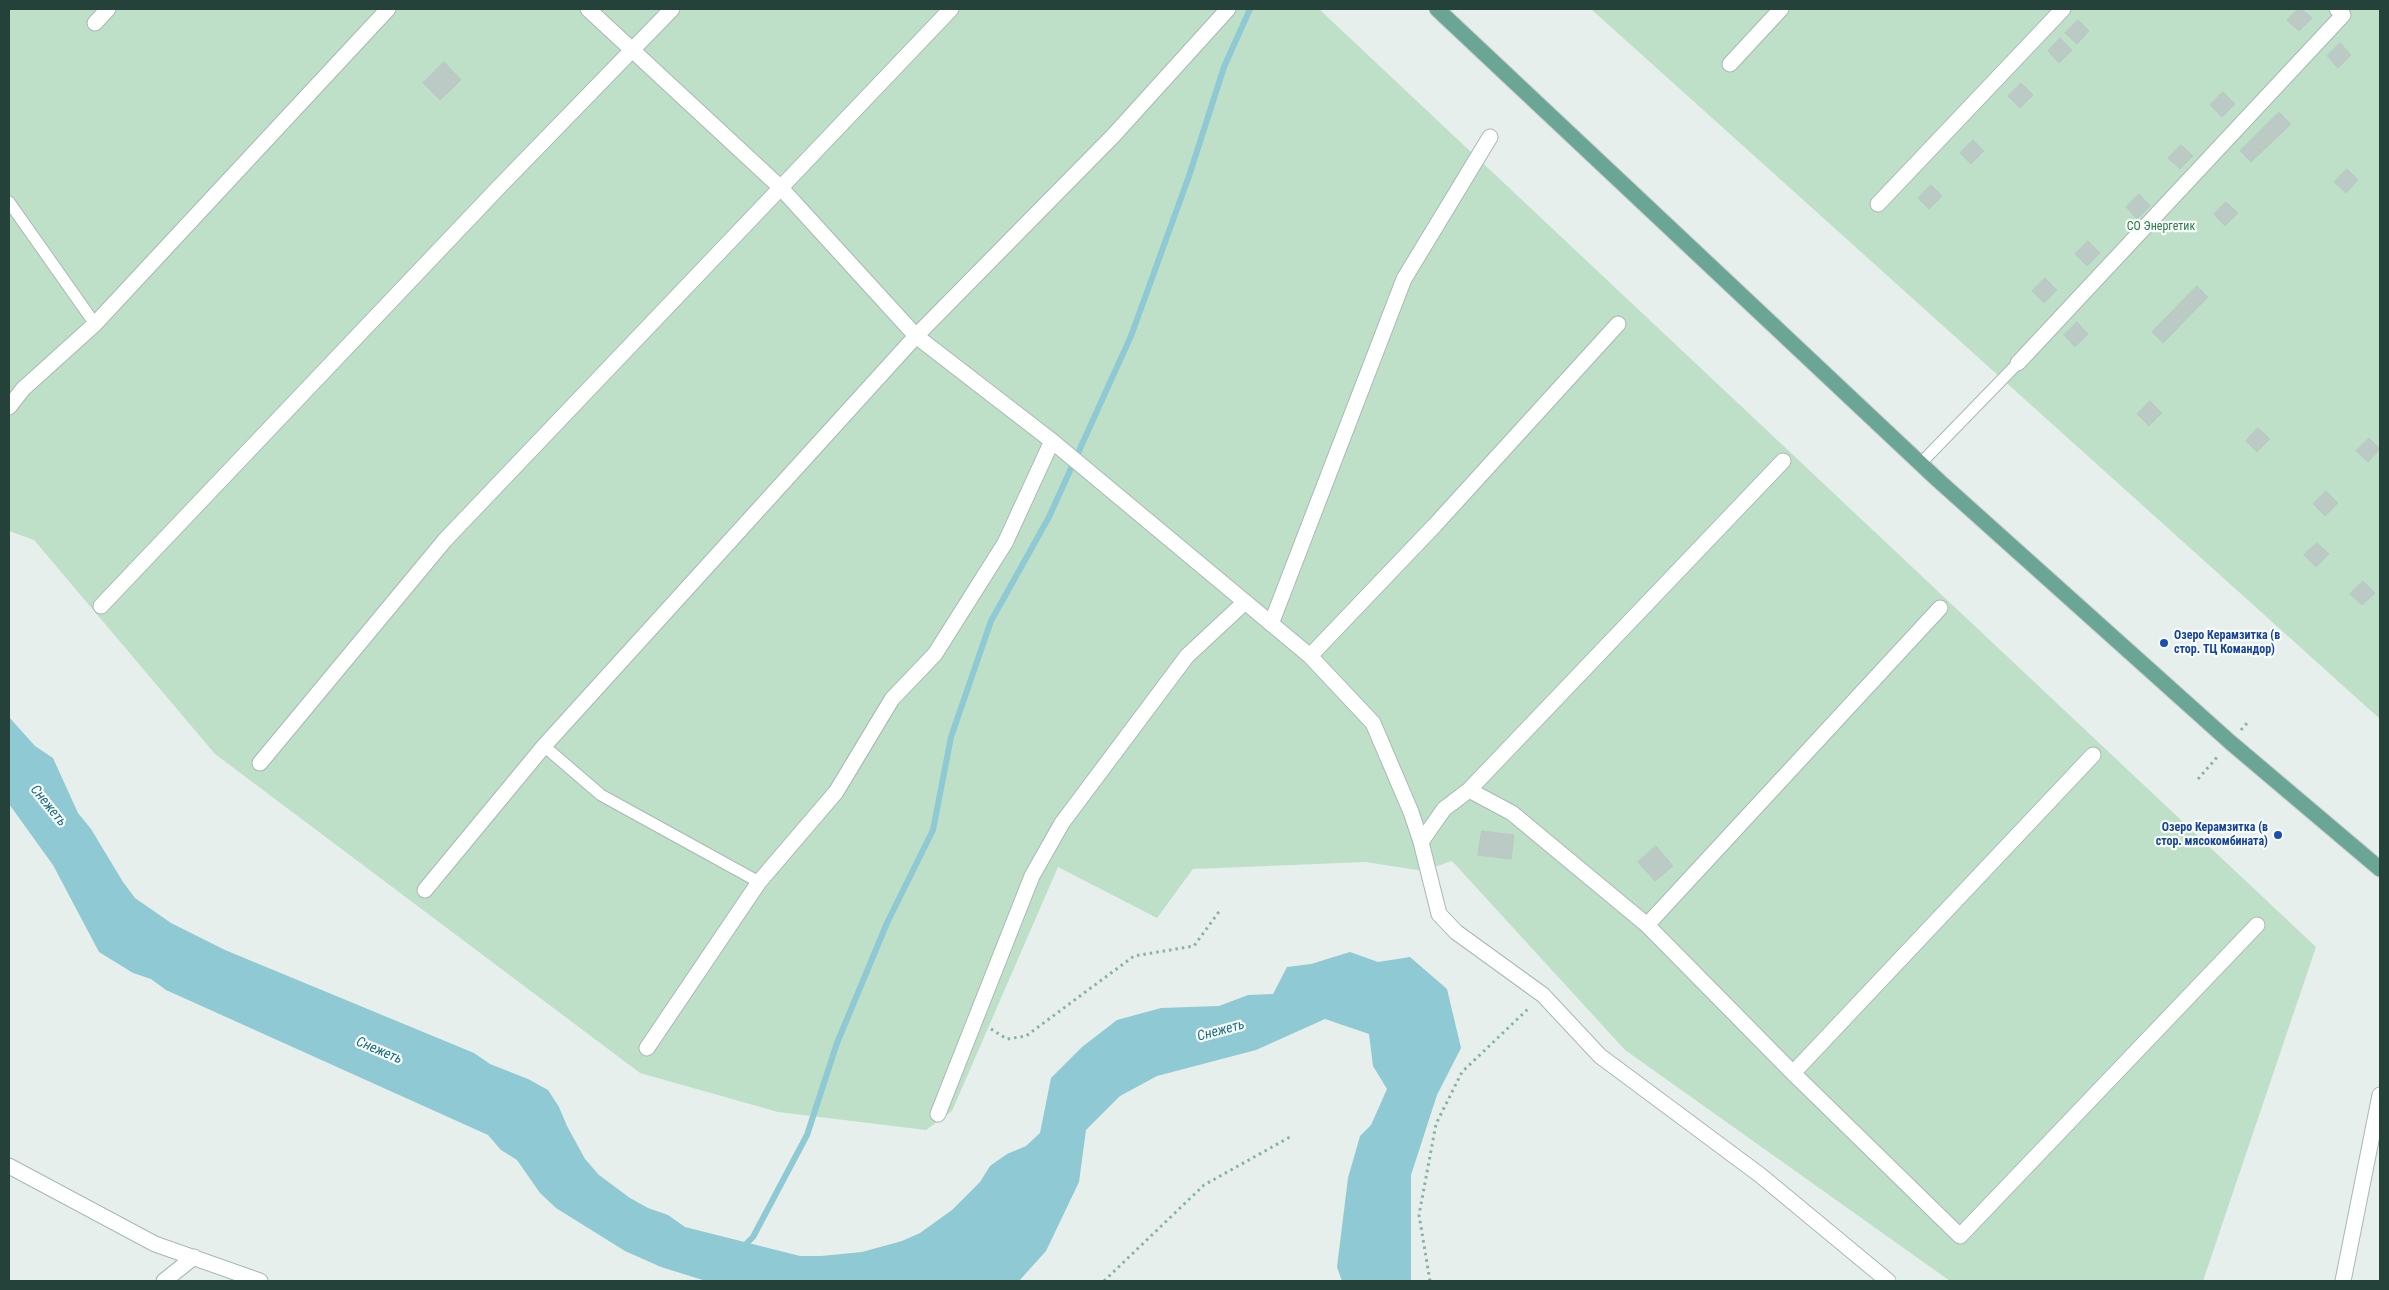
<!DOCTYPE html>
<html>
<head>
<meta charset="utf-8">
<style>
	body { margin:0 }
	#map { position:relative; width:2389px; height:1290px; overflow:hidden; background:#e6efeb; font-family:"Roboto Condensed",sans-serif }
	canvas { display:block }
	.frame { position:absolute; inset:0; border:10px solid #24423a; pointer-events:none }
</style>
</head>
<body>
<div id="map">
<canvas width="2389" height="1290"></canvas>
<div class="frame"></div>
</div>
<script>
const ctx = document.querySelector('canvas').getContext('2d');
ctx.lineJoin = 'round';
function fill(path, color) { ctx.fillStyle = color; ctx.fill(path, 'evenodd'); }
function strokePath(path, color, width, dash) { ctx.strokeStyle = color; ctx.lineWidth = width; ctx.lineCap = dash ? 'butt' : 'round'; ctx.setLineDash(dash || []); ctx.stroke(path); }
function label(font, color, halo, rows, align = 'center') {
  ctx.font = font + ' "Roboto Condensed",sans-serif'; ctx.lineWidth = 4.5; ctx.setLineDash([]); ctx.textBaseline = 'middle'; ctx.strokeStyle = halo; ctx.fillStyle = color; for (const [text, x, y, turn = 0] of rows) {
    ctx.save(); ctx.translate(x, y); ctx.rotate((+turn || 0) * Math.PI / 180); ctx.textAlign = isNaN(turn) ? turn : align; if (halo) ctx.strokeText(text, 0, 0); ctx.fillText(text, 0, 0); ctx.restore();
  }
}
fill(new Path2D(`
	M 9,9 L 1319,9 L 2316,947 L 2203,1281 L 1950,1281 L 1625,1050 L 1452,861 L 1423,871 L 1366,862 L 1193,869 L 1157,918 L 1058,867 L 952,1111 L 926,1130 L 778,1112 L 640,1073 L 215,754 L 34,540 L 9,531 Z
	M 1591,9 L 2380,9 L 2380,719 Z`), '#bfe0c8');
fill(new Path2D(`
	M 9,717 L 35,746 L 53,758 L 78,813 L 91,829 L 123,882 L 135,898 L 171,923 L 225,950 L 474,1053 L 490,1064 L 528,1079 L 548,1090 L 559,1107 L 567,1126 L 585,1159 L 599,1175 L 630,1198 L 648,1208 L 668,1215 L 685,1227 L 800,1256 L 821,1256 L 862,1252 L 902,1241 L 920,1233 L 952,1210 L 980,1182 L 990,1166 L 1007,1154 L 1026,1146 L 1040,1133 L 1051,1078 L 1082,1047 L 1117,1020 L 1161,1008 L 1219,1006 L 1248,995 L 1273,994 L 1287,967 L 1311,964 L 1350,952 L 1378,962 L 1410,957 L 1447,989 L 1461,1048 L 1437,1095 L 1411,1175 L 1411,1281 L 1342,1281 L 1337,1267 L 1348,1178 L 1360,1136 L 1371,1125 L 1387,1089 L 1373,1066 L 1369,1034 L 1325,1019 L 1256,1050 L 1157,1076 L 1120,1096 L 1086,1130 L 1079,1182 L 1046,1251 L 1019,1281 L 706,1281 L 661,1267 L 625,1251 L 556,1208 L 540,1193 L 517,1160 L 501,1150 L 488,1135 L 166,990 L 151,979 L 133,973 L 99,952 L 53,865 L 9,804 Z`), '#8ec9d4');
strokePath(new Path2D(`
	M 743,1247 L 753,1237 L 807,1135 L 837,1043 L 887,923 L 933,830 L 951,737 L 991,621 L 1049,517 L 1131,336 L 1189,176 L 1224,67 L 1250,9`), '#8ec9d4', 6);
const building = new Path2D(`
	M 2298,9 L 2302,9 L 2312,18 L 2299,31 L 2287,20 Z
	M 2078,20 L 2089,31 L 2077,44 L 2065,33 Z
	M 2060,38 L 2072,50 L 2059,63 L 2048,51 Z
	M 2340,43 L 2351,55 L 2338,68 L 2327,56 Z
	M 444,62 L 461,80 L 440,100 L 423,83 Z
	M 2021,83 L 2033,95 L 2020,108 L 2008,96 Z
	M 2223,92 L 2235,104 L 2222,117 L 2210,105 Z
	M 2279,112 L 2291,124 L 2251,162 L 2240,151 Z
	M 1973,140 L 1984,151 L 1971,164 L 1960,153 Z
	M 2181,145 L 2193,156 L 2180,169 L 2168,158 Z
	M 2347,169 L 2358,180 L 2346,193 L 2334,182 Z
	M 1931,185 L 1942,196 L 1929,209 L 1918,198 Z
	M 2139,194 L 2150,206 L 2137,219 L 2126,207 Z
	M 2226,202 L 2238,213 L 2225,226 L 2214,214 Z
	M 2088,241 L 2100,253 L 2087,266 L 2075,254 Z
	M 2045,278 L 2057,290 L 2044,303 L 2032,291 Z
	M 2197,286 L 2208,297 L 2163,343 L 2152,332 Z
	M 2077,322 L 2088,334 L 2075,347 L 2064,335 Z
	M 2150,401 L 2162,413 L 2149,426 L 2137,414 Z
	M 2258,428 L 2270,439 L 2257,452 L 2246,441 Z
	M 2369,438 L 2380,449 L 2368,462 L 2356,451 Z
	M 2326,491 L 2338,503 L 2325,516 L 2313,504 Z
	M 2317,543 L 2329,554 L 2316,567 L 2304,555 Z
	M 2363,581 L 2375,593 L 2362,605 L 2350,594 Z
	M 1482,831 L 1514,835 L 1511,859 L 1478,855 Z
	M 1656,846 L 1673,866 L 1655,881 L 1638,862 Z`);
fill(building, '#bbcac4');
strokePath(building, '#b8c9c2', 1);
const service = new Path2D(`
	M 9,202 L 95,324
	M 1920,464 L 2018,363
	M 544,746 L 601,795 L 759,882`);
const minor = new Path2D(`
	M 588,9 L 781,188 L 916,336 L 1052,441 L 1310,656 L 1373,723 L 1411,812 L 1421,842
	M 95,23 L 108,9
	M 1730,64 L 1781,9
	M 1878,204 L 2063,9
	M 2018,363 L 2343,15 L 2337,9
	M 9,407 L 23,389 L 95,324 L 388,9
	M 1783,461 L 1469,790 L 1444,809 L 1421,842 L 1439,914 L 1456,932 L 1543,995 L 1600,1056 L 1760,1175 L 1888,1281
	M 101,606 L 499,187 L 672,9
	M 1271,624 L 1404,279 L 1490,137
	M 1310,656 L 1435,525 L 1618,324
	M 260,763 L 445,540 L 951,9
	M 1469,790 L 1512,813 L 1647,925 L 1793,1073 L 1960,1236 L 2257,925
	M 425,890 L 544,746 L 916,336 L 1113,136 L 1228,9
	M 1647,925 L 1940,608
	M 647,1048 L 759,882 L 836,792 L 892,699 L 935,654 L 1005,543 L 1052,441
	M 1793,1073 L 2093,755
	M 938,1114 L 1032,876 L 1062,823 L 1187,656 L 1245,602
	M 9,1166 L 155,1244 L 260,1281
	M 164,1281 L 194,1257
	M 2343,1281 L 2380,1095`);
const primary = new Path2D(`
	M 1437,9 L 1939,481 L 2230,742 L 2380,869`);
strokePath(service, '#a8b8b2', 13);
strokePath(minor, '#a8b8b2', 17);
strokePath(primary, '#c2cac8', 17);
strokePath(new Path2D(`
	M 2241,730 L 2248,722
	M 2198,779 L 2219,755
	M 991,1029 L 1007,1039 L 1026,1036 L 1134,956 L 1194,946 L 1221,909
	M 1104,1281 L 1204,1185 L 1290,1137
	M 1430,1281 L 1419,1215 L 1436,1124 L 1462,1072 L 1530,1007`), '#86b3a5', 3, [2.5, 4]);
strokePath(service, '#fff', 11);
strokePath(minor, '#fff', 15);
strokePath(primary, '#6aa596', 15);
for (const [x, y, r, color] of [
	[2164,643,5,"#1a4fb4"],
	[2278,835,5,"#1a4fb4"]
]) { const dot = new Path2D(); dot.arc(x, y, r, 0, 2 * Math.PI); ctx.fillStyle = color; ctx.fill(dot); strokePath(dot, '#f7fbf9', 2); }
label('12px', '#2d7a4b', '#f7fbf9', [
	["СО Энергетик",2161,227]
]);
label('bold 12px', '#164399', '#f7fbf9', [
	["Озеро Керамзитка (в",2174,636],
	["стор. ТЦ Командор)",2174,650],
	["Озеро Керамзитка (в",2268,828,"right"],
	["стор. мясокомбината)",2268,842,"right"]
], 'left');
label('italic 14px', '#1c6f80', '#f7fbf9', [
	["Снежеть",48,806,51],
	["Снежеть",1221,1031,-15],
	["Снежеть",379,1051,23]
]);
</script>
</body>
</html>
